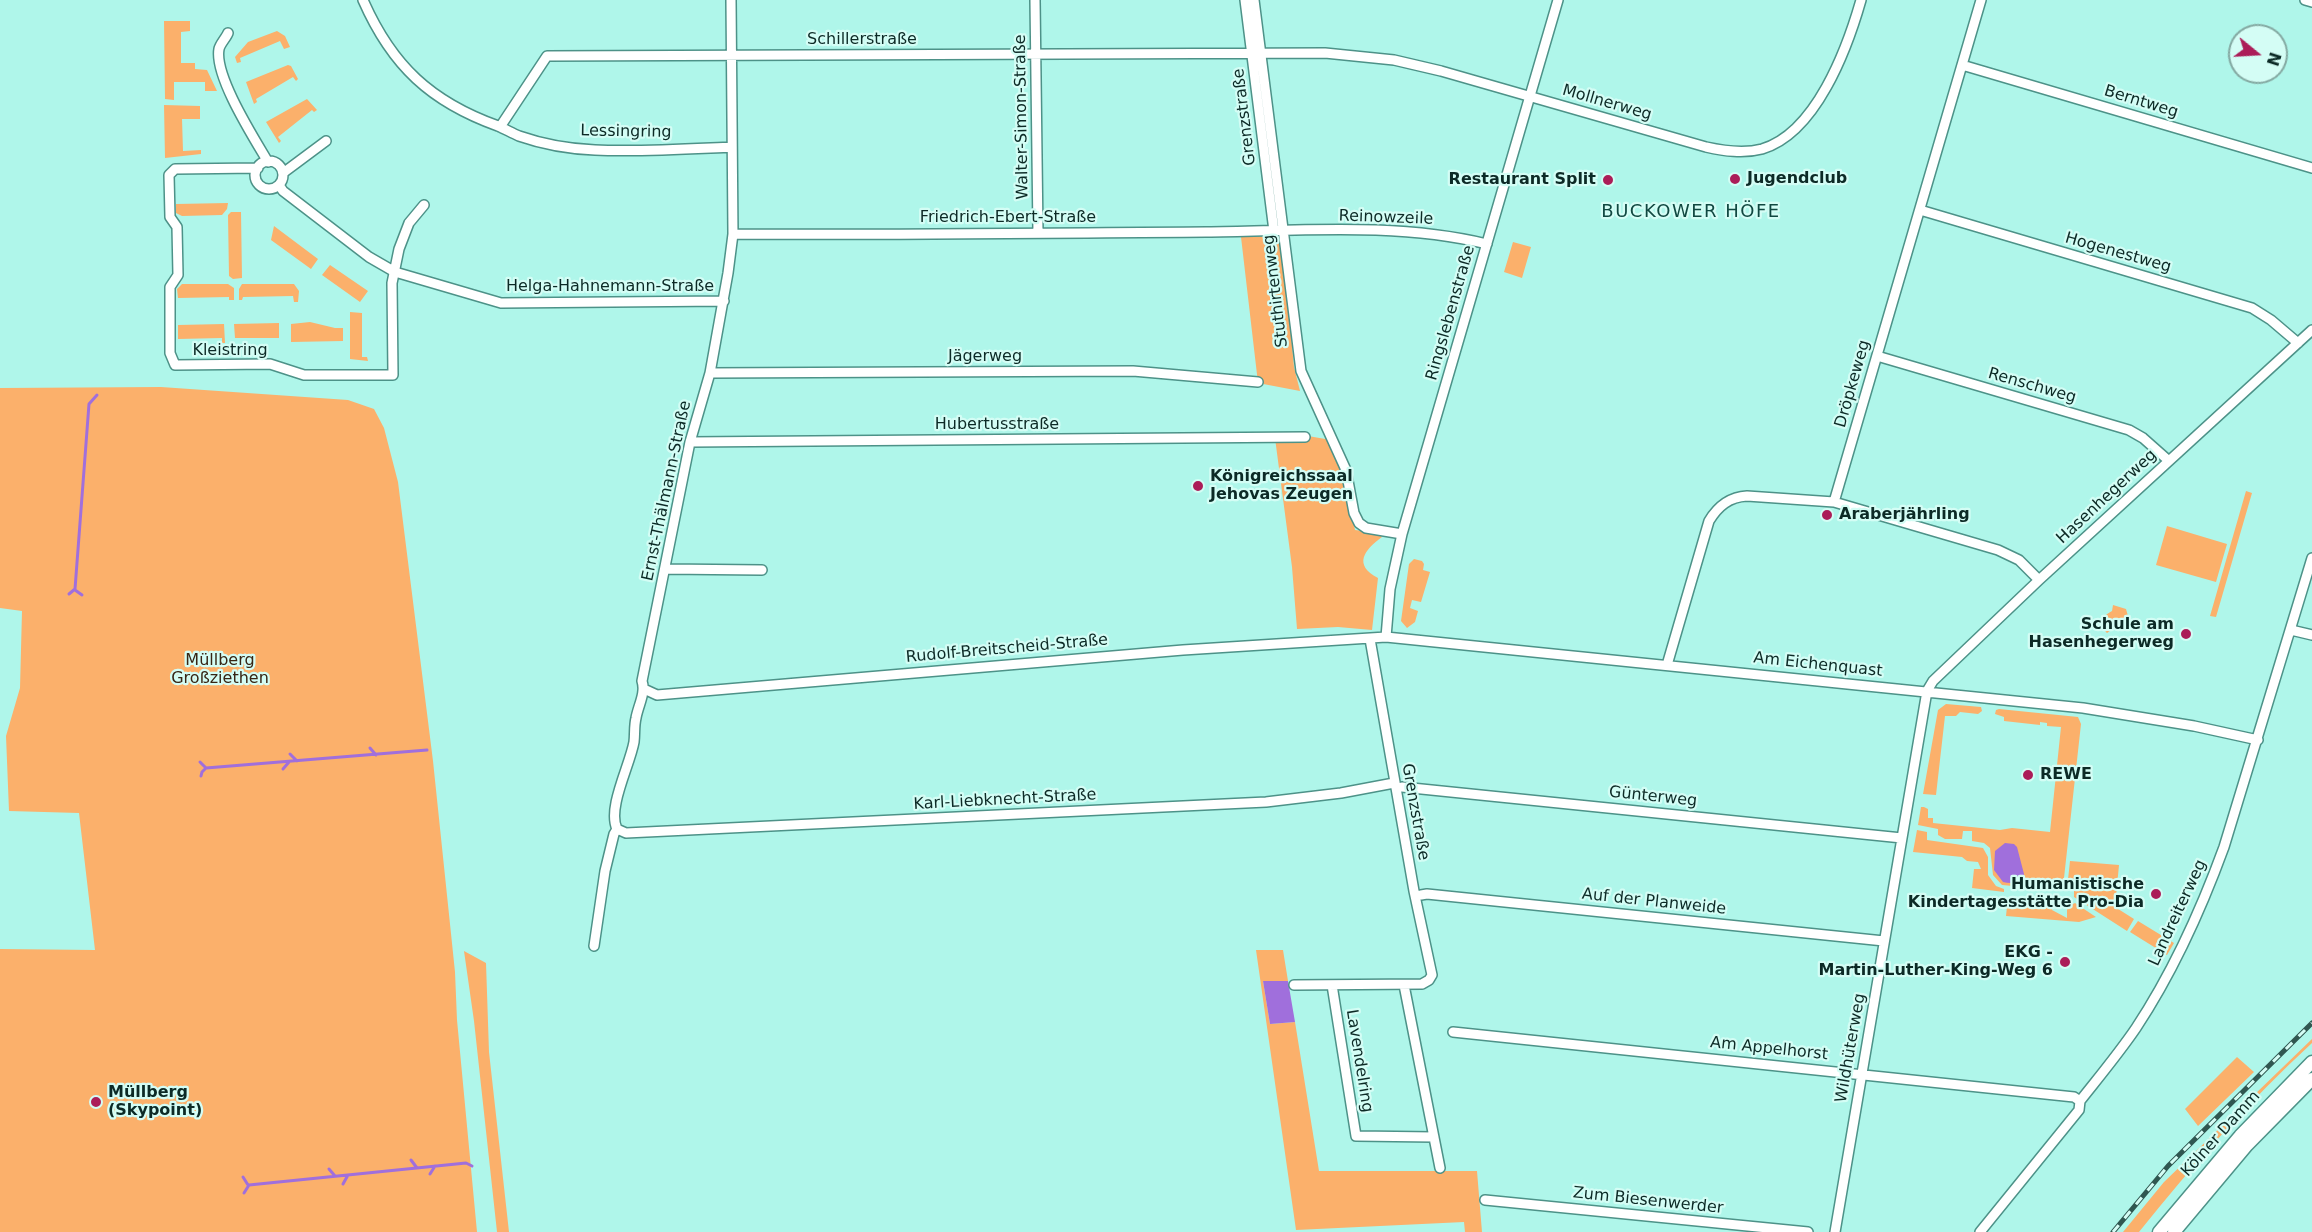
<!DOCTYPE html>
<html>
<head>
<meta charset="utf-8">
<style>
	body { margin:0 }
	#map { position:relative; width:2312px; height:1232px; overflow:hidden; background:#aff6ea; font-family:"DejaVu Sans",sans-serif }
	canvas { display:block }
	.north { position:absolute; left:2228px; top:24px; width:60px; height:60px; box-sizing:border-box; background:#d4fdf5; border:2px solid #84a9a2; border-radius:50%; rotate:108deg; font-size:16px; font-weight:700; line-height:24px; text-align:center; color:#0c2a26 }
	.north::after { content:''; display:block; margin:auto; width:21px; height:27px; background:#ab1d58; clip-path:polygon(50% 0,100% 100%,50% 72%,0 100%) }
</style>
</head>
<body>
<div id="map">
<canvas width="2312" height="1232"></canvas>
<div class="north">N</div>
</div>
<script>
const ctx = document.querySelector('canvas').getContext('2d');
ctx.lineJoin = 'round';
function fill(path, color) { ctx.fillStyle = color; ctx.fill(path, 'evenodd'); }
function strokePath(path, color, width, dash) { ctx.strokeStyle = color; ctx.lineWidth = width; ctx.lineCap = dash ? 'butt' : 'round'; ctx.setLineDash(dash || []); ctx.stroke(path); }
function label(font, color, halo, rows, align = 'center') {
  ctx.font = font + ' "DejaVu Sans",sans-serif'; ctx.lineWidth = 4.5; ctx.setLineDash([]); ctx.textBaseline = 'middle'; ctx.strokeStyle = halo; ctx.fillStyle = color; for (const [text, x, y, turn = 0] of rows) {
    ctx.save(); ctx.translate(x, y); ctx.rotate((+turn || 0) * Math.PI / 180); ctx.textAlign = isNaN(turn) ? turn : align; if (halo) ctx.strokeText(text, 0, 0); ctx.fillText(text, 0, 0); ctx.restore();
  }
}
fill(new Path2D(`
	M 164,21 L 190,21 L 190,31 L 181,32 L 181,63 L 195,63 L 195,69 L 207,70 L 217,91 L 205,91 L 205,82 L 174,82 L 174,100 L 165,99 Z
	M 277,31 L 285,36 L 290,47 L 284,49 L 280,41 L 240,58 L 241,62 L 237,63 L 235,57 L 248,42 Z
	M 288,65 L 291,66 L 298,79 L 296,81 L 293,77 L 256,99 L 257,102 L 254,104 L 246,82 Z
	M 307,99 L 317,110 L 314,112 L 312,110 L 278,137 L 281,141 L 279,143 L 266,122 Z
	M 164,105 L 200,106 L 200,119 L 182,119 L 183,151 L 201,150 L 201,154 L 165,158 Z
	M 228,203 L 227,209 L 222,215 L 182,216 L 176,213 L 176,204 Z
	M 231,212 L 241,212 L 242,278 L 233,279 L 229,276 L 228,215 Z
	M 274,226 L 318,259 L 311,269 L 271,240 Z
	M 1278,236 L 1282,237 L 1294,367 L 1300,391 L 1258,383 L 1241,237 Z
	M 1513,242 L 1531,247 L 1522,278 L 1504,272 Z
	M 330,265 L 368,291 L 360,302 L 322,275 Z
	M 182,284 L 228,284 L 234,288 L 234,300 L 229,300 L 229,297 L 178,298 L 177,289 Z
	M 242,284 L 294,284 L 299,291 L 298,302 L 294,302 L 293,296 L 243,297 L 242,300 L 239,300 L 239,289 Z
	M 350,312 L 362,313 L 362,357 L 367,357 L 368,361 L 350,359 Z
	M 310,322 L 335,328 L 343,328 L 343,341 L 291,342 L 291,324 Z
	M 279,323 L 279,338 L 235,338 L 234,324 Z
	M 224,324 L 225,343 L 222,343 L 222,338 L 178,339 L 178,325 Z
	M 161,387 L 348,400 L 374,409 L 384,428 L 398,482 L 433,761 L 455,972 L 457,1020 L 477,1232 L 0,1232 L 0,949 L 95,950 L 79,813 L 9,811 L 6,736 L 20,688 L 22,611 L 0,608 L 0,388 Z
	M 1308,436 L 1331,440 L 1342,466 L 1355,530 L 1379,533 L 1382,537 C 1364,550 1353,565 1378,578 L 1372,630 L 1338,627 L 1297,629 L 1292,567 L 1275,438 Z
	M 2246,491 L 2252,493 L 2216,617 L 2210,616 Z
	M 2167,526 L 2227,544 L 2216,582 L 2156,565 Z
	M 1414,559 L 1422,561 L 1424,564 L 1423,570 L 1430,572 L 1421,602 L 1412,600 L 1410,608 L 1418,611 L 1415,622 L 1407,628 L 1401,621 L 1409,564 Z
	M 2113,605 L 2126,609 L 2128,616 L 2125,621 L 2107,633 L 2101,627 C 2100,619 2105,615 2112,611 Z
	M 1946,704 L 1981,707 L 1982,711 L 1978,714 L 1960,712 L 1956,716 L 1945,716 L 1936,795 L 1923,794 L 1938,710 Z
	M 1999,709 L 2078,717 L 2081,724 L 2063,887 L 2057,887 L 2056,890 L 2002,885 L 1993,875 L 1990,848 L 1984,843 L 1972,841 L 1972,831 L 1963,831 L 1962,839 L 1945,839 L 1938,835 L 1938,829 L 1918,825 L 1921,807 L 1924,807 L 1928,809 L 1928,818 L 1933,818 L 1933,823 L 2000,830 L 2012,828 L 2050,832 L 2061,727 L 2047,726 L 2047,723 L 2040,722 L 2040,725 L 2004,721 L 2004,717 L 1995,714 L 1996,710 Z
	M 1917,830 L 1927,832 L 1927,840 L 1983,848 L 1988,857 L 1988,875 L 1996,886 L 2004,889 L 2004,892 L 1972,888 L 1974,869 L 1981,869 L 1978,862 L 1967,861 L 1962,857 L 1913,852 Z
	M 2070,861 L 2119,865 L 2115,907 L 2134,919 L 2127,931 L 2074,897 L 2074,889 L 2067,889 Z
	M 2008,897 L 2016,900 L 2024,907 L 2034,901 L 2048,902 L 2049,906 L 2053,907 L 2052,910 L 2067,918 L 2067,907 L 2075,903 L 2096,917 L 2079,922 L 2006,916 Z
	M 2138,921 L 2174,943 L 2167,955 L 2130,932 Z
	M 1256,950 L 1283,950 L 1288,981 L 1263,981 L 1270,1024 L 1295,1022 L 1319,1171 L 1477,1171 L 1482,1232 L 1465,1232 L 1464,1222 L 1296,1230 Z
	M 464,951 L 486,963 L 489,1052 L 509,1232 L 497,1232 L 474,1021 Z
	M 2312,1039 L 2312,1043 C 2249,1101 2193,1165 2139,1232 L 2123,1232 L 2164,1182 Z
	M 2237,1057 L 2254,1072 L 2198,1126 L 2185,1109 Z`), '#fbb06b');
fill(new Path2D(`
	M 2005,843 L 2014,844 L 2017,847 L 2024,874 C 2022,884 2011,884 2003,882 L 1994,870 L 1995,851 Z
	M 1263,981 L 1288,981 L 1295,1022 L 1270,1024 Z`), '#a06fdc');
strokePath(new Path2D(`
	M 75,590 L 82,595
	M 69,594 L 75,589 L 89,404 L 97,395
	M 370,748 L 376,755
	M 290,754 L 297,761
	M 200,762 L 206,768 L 427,750
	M 283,769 L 289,762
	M 201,776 L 202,772 L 206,768
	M 411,1160 L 417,1168
	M 329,1169 L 335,1176
	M 430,1174 L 435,1166
	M 243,1177 L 248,1185
	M 343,1184 L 348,1175
	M 244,1193 L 249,1185 L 466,1163 L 472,1166`), '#a06fdc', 3);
const minor = new Path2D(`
	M 363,0 C 392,66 431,102 498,126 C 505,129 512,133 519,136 C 542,144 570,149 595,150 C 640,152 687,149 732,147
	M 1035,0 L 1038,233
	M 1245,0 L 1274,231
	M 1254,0 L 1301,371 L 1346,470 L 1354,513 L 1359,523 L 1366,528 L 1402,534
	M 2305,0 L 2312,2
	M 228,33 C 226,38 220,44 219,49 C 214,76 254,138 268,162
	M 1962,65 L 2312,168
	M 500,127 L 547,56 L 1325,53 L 1394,60 L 1441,71 L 1706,147 C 1724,151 1743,154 1762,149 C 1816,133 1847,49 1861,0
	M255 175a14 14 0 1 1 28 0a14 14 0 1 1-28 0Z
	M 258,168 L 175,169 L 169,175 L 170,217 L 177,227 L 178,275 L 170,287 L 170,353 L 175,365 L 270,364 L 304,375 L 393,375 L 392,283 L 399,249 L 409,223 L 424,205
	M 283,173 L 326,141
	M 279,185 L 283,191 L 369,257 L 395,272 L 501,303 L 724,301
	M 1920,210 L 2252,308 L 2271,320 L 2298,343
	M 733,234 C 890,235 1048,233 1206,232 C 1299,231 1396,222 1487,244
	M 1877,356 L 2129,430 L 2143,438 L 2169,461
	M 710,373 L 1133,371 L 1258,382
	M 690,442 L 1305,437
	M 1834,502 L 1998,550 L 2019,560 L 2039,580
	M 665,569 L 762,570
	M 2291,630 L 2312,635
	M 1386,637 L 1390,589 L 1402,534 L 1558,0
	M 1667,665 L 1709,521 C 1718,506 1729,497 1747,496 L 1834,502 L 1981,0
	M 644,689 L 657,695 L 1183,650 L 1386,637 L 2083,708 L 2194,726 L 2258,740
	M 1402,787 L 1902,838
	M 617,829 L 626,833 L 1266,802 L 1341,793 L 1394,783
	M 1421,895 L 1427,894 L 1884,941
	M 594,946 L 605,871 L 614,834 L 617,829 C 607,808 630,765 634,742 C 635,734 634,726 636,718 C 638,706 646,693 642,681 L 690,442 L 710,373 L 728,273 L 733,234 L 731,0
	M 1294,985 L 1422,984 L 1429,980 L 1432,975 L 1414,891 L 1370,639
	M 1332,985 L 1356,1136 L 1434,1137
	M 1404,985 L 1440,1168
	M 1453,1032 L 2074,1097 L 2080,1101
	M 1485,1200 L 1808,1232
	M 1835,1232 L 1927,691 L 1933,681 L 2039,580 L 2312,330
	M 1980,1232 L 2079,1110 L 2080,1101 C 2099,1077 2119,1053 2136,1028 C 2173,972 2201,910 2224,847 L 2312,558`);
const tertiary = new Path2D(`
	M 2159,1232 L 2240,1136 L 2312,1062
	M 2174,1232 L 2247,1145 L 2312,1079`);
strokePath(minor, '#4d9288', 12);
strokePath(tertiary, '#4d9288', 15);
strokePath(minor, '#fff', 9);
strokePath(tertiary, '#fff', 12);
const rail = new Path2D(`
	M 2113,1232 L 2168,1166 L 2312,1023`);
strokePath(rail, '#305751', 5);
strokePath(rail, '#d4fdf5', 3, [9]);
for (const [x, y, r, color] of [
	[1735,179,6,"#ab1d58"],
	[1608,180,6,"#ab1d58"],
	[1198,486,6,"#ab1d58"],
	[1827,515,6,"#ab1d58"],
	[2186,634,6,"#ab1d58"],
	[2028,775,6,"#ab1d58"],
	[2156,894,6,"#ab1d58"],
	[2065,962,6,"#ab1d58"],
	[96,1102,6,"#ab1d58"]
]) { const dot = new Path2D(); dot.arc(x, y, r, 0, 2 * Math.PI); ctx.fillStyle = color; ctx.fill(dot); strokePath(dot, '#d4fdf5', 2); }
label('16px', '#0c2a26', '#d4fdf5', [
	["Schillerstraße",862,40],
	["Berntweg",2141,102,17],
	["Mollnerweg",1607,103,16],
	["Walter-Simon-Straße",1022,117,-91],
	["Grenzstraße",1245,117,-97],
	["Lessingring",626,132,1],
	["Friedrich-Ebert-Straße",1008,218],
	["Reinowzeile",1386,218,2],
	["Hogenestweg",2118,253,16],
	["Helga-Hahnemann-Straße",610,287],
	["Stuthirtenweg",1276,291,-97],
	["Ringslebenstraße",1451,313,-74],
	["Kleistring",230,351],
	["Jägerweg",985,357],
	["Dröpkeweg",1853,384,-74],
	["Renschweg",2032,386,16],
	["Hubertusstraße",997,425],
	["Ernst-Thälmann-Straße",667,491,-78],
	["Hasenhegerweg",2107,497,-43],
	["Rudolf-Breitscheid-Straße",1007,649,-5],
	["Am Eichenquast",1818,665,6],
	["Günterweg",1653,797,6],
	["Karl-Liebknecht-Straße",1005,800,-3],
	["Grenzstraße",1415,812,80],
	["Auf der Planweide",1654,902,6],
	["Landreiterweg",2178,913,-65],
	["Wildhüterweg",1851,1048,-80],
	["Am Appelhorst",1769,1049,6],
	["Lavendelring",1359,1061,81],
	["Kölner Damm",2221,1134,-48],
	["Zum Biesenwerder",1648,1201,6]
]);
label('bold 16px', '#0c2a26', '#d4fdf5', [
	["Jugendclub",1747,179],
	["Restaurant Split",1596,180,"right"],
	["Königreichssaal",1210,477],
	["Jehovas Zeugen",1210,495],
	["Araberjährling",1839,515],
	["Schule am",2174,625,"right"],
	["Hasenhegerweg",2174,643,"right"],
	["REWE",2040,775],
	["Humanistische",2144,885,"right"],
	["Kindertagesstätte Pro-Dia",2144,903,"right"],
	["EKG -",2053,953,"right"],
	["Martin-Luther-King-Weg 6",2053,971,"right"],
	["Müllberg",108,1093],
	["(Skypoint)",108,1111]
], 'left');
label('16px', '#372514', '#d4fdf5', [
	["Müllberg",220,661],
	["Großziethen",220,679]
]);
ctx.letterSpacing = '1.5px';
label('18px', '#104841', '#d4fdf5', [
	["BUCKOWER HÖFE",1691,212]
]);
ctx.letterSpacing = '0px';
</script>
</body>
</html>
